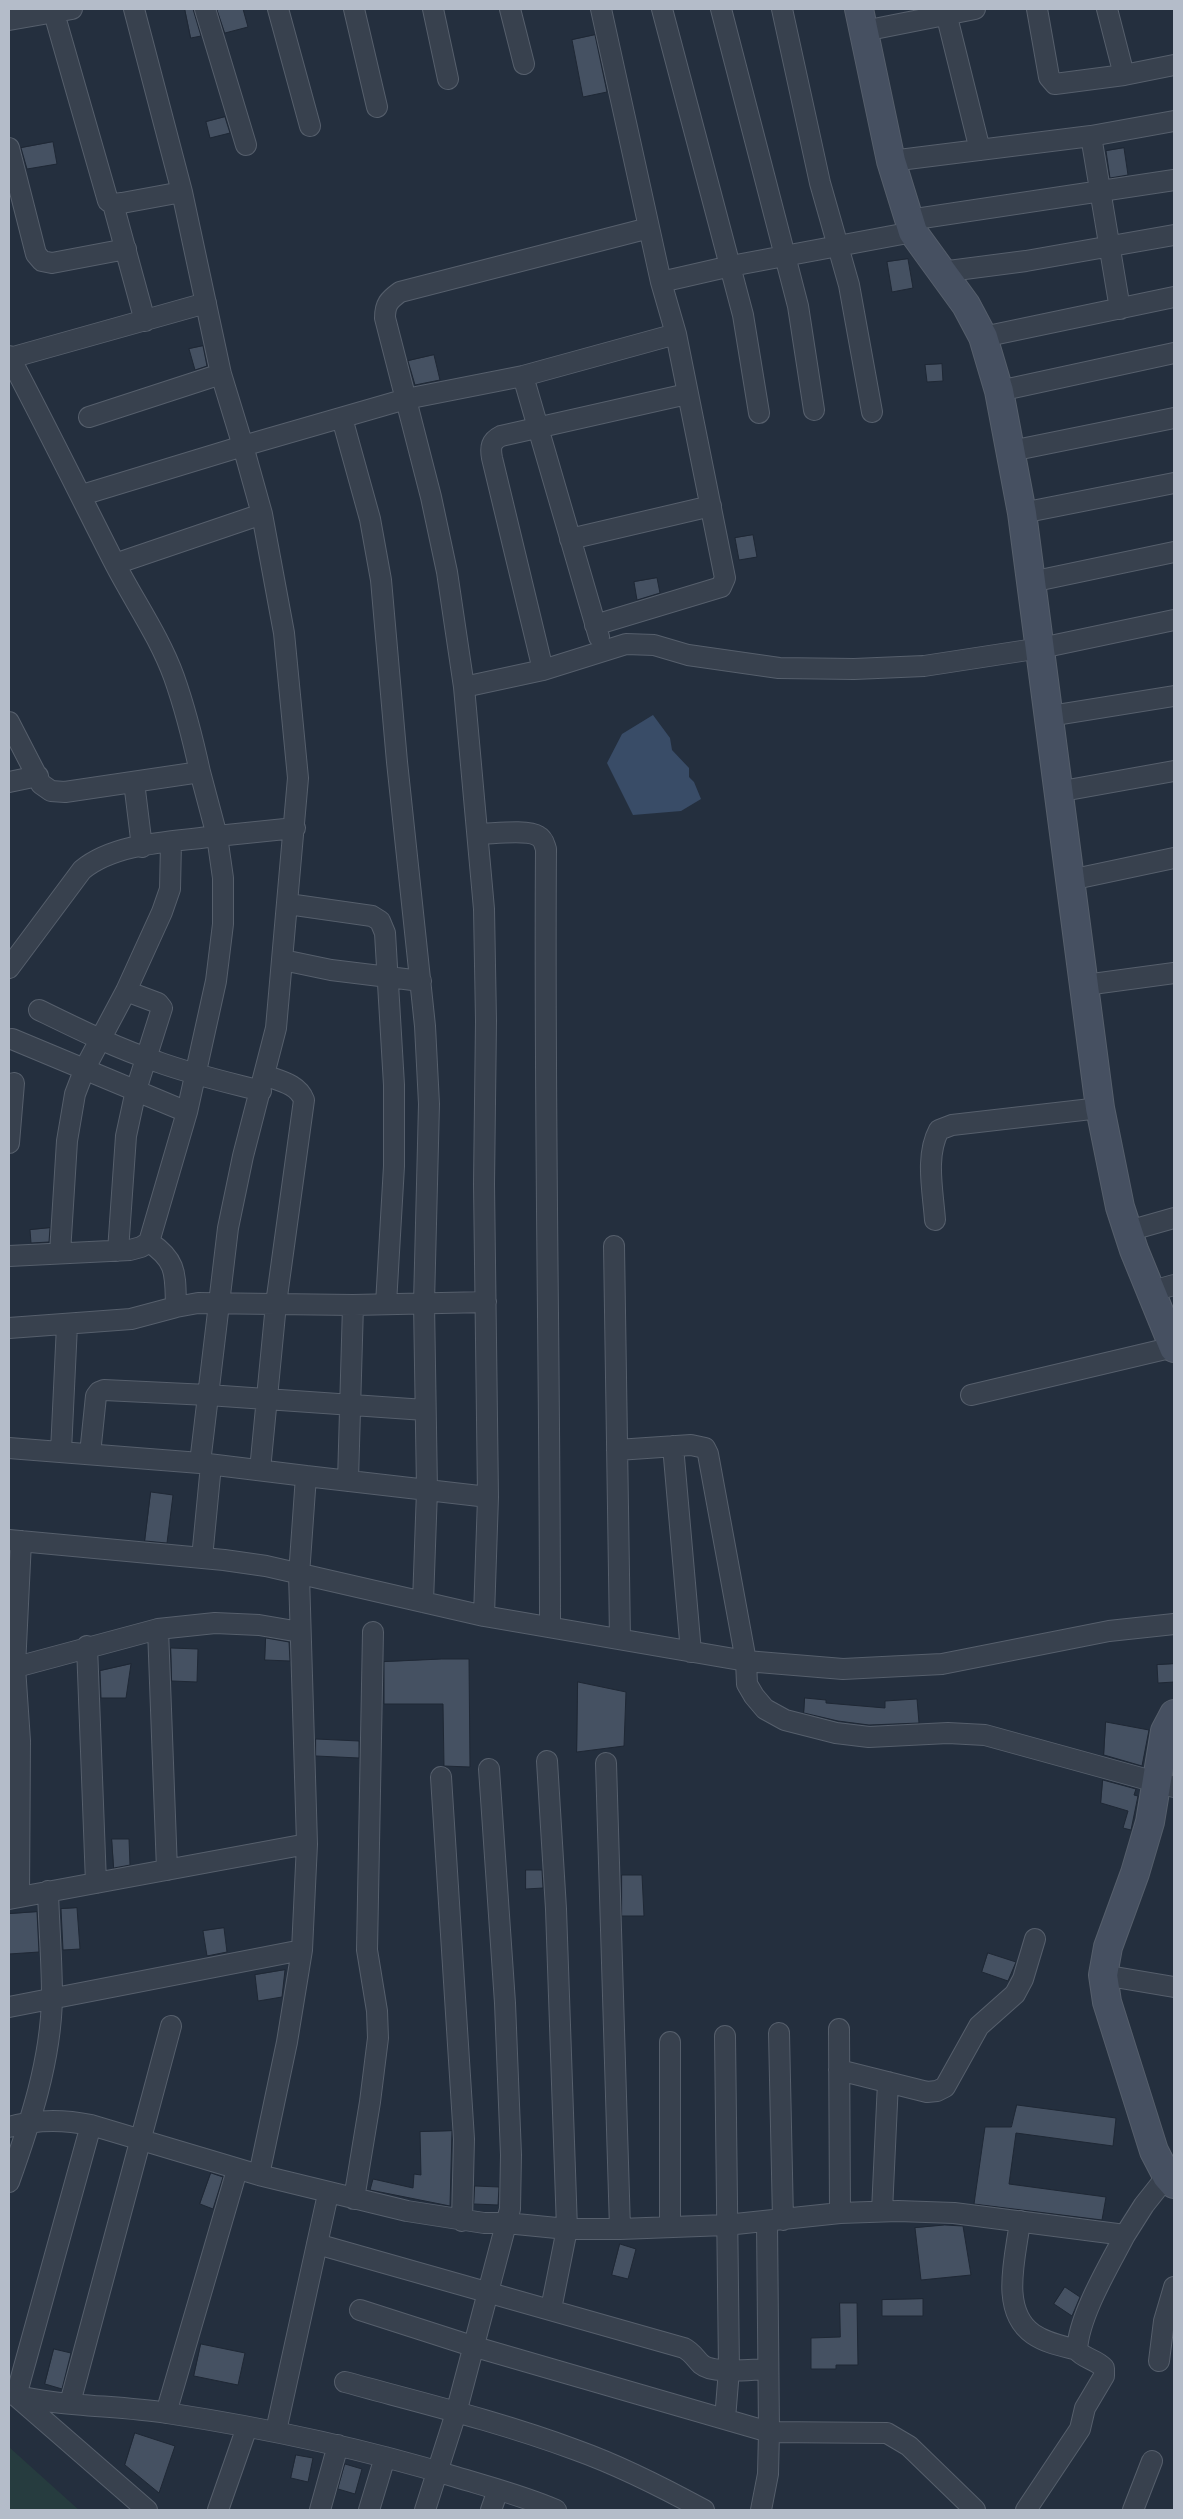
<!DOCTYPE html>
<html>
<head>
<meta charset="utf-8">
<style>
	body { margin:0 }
	#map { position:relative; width:1183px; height:2519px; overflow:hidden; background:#242f3e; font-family:Roboto,sans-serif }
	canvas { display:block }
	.frame { position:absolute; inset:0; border:10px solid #b4bcc9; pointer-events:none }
</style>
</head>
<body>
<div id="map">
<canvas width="1183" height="2519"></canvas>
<div class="frame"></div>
</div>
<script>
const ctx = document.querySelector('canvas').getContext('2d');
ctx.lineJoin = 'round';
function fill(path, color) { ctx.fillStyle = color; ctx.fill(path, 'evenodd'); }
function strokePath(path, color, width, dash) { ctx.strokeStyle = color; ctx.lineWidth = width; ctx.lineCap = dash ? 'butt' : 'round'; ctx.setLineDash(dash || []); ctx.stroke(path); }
fill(new Path2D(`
	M 9,2447 L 79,2510 L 9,2510 Z`), '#263c3f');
fill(new Path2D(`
	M 653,715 L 670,738 L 672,750 L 689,768 L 689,777 L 694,782 L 701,799 L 681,811 L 633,815 L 607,763 L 622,734 Z`), '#394c67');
const building = new Path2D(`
	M 185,9 L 193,9 L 201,36 L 191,38 Z
	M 217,9 L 243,9 L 248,27 L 225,33 Z
	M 595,35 L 607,92 L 583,97 L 572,40 Z
	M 225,117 L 230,133 L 210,138 L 206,122 Z
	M 53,142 L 57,164 L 27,169 L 21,148 Z
	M 1124,148 L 1128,175 L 1110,178 L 1106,151 Z
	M 908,259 L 913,288 L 892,292 L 887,262 Z
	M 203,346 L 207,366 L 195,370 L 189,349 Z
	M 434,355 L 440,380 L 415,385 L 408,361 Z
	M 942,364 L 943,381 L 927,382 L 925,365 Z
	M 753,535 L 757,557 L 739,560 L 735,538 Z
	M 657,578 L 660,593 L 637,600 L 634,582 Z
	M 50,1228 L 49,1242 L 31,1243 L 30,1230 Z
	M 151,1492 L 173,1495 L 167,1543 L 145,1541 Z
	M 266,1638 L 289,1642 L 290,1661 L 265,1660 Z
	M 171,1648 L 198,1649 L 197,1682 L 172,1681 Z
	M 442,1659 L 469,1659 L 470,1767 L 444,1766 L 443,1704 L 384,1704 L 384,1662 Z
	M 131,1664 L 126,1698 L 101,1698 L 100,1671 Z
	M 1174,1664 L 1174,1682 L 1158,1683 L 1157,1665 Z
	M 578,1682 L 626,1692 L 624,1746 L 577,1752 Z
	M 805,1698 L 826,1700 L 826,1703 L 885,1708 L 885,1701 L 917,1699 L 919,1723 L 869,1725 L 838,1721 L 804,1713 Z
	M 1106,1722 L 1149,1730 L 1142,1766 L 1104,1755 Z
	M 316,1739 L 359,1741 L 359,1758 L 316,1756 Z
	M 1103,1780 L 1136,1789 L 1134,1795 L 1138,1796 L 1131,1830 L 1123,1828 L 1128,1811 L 1101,1803 Z
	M 112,1839 L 129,1839 L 130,1865 L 114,1868 Z
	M 526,1870 L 542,1870 L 543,1888 L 526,1889 Z
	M 622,1875 L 642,1875 L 644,1916 L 622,1916 Z
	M 77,1908 L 80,1949 L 63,1950 L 61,1909 Z
	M 37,1912 L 39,1952 L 9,1954 L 9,1914 Z
	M 224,1928 L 227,1952 L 207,1956 L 203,1931 Z
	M 988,1953 L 1016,1962 L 1008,1981 L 982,1972 Z
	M 285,1970 L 282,1997 L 258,2001 L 255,1975 Z
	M 1017,2105 L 1116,2118 L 1113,2146 L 1016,2133 L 1009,2184 L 1106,2197 L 1102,2220 L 974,2204 L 985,2127 L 1011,2127 Z
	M 452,2131 L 450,2206 L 370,2190 L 373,2179 L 413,2188 L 414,2174 L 421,2175 L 420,2132 Z
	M 211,2173 L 223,2177 L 213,2209 L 200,2204 Z
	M 475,2186 L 499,2187 L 498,2205 L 474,2204 Z
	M 945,2225 L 963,2226 L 971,2275 L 921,2280 L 915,2228 Z
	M 620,2244 L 636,2249 L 628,2279 L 612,2275 Z
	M 1065,2287 L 1080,2297 L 1072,2316 L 1054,2304 Z
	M 923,2299 L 923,2316 L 882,2316 L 882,2300 Z
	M 840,2303 L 857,2303 L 858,2365 L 836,2365 L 836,2369 L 811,2369 L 811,2338 L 840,2337 Z
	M 201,2344 L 245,2353 L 238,2385 L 194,2376 Z
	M 54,2349 L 71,2353 L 62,2389 L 45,2384 Z
	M 135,2433 L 175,2446 L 159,2493 L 125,2465 Z
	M 296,2455 L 313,2458 L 308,2482 L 291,2478 Z
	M 345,2464 L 362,2469 L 355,2494 L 338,2489 Z`);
fill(building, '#455162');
strokePath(building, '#1f2835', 1);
const street = new Path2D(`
	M 134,9 L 182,192 L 221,374 L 243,446 L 406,399 L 523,376 L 676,334
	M 205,9 L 246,145
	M 278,9 L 310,126
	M 354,9 L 377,107
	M 433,9 L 448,79
	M 510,9 L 524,64
	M 601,9 L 661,282 L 731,266 L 913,232
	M 662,9 L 743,315 L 759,413
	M 721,9 L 798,306 L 814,410
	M 782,9 L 820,183 L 849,285 L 872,412
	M 945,9 L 980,150
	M 1037,9 L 1049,77 L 1055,84 L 1124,75 L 1174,65
	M 1107,9 L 1124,75
	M 54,13 L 108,201 L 113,204 L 122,203 L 182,192
	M 9,20 L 72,9
	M 864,31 L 975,9
	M 1091,136 L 1120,309
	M 9,148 L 36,254 L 42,261 L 52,263 L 126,249
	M 891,161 L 1091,136 L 1174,121
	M 113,204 L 145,321
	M 909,220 L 1174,180
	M 649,228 L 400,292 C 389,300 385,304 385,318 L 431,497 L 447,572 L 464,687 L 543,670 L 626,644 L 654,645 L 688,655 L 779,668 L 854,669 L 924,666 L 1041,648 L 1174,620
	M 941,272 L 1026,261 L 1174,235
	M 983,337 L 1174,297
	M 9,356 C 45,424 79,493 114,562 C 134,601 159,636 174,677 C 185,708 193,740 200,772
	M 10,358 L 206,303
	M 523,376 L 599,637
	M 999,391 L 1174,353
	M 89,417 L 221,374
	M 342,418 L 370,519 L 381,580 L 397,762 L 425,1026 L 429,1104 L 424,1303 L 427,1490 L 423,1602
	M 1011,451 L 1174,418
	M 82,495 L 243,446 L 262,514 L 284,633 L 298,778 L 276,1028 L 243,1156 L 228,1228 L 200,1463
	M 1022,513 L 1174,483
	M 570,539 L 711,506
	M 115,564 L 262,514
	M 1031,582 L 1174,552
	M 595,625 L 721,587 L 725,578 L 676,334 L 661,282
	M 543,670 L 492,458 C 490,447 491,441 501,436 L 687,394
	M 464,687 L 484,909 L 486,1021 L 484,1184 L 488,1497 L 484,1616
	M 1050,716 L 1174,696
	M 9,722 L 41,784 L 51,791 L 65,792 L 200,772 L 217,836 L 295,828
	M 9,782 L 38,776
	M 134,782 L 142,847
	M 1057,792 L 1174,771
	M 478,834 C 492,834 527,829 538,836 C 544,839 544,844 546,849 C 544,1109 550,1368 550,1627
	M 1070,880 L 1174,858
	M 288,904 L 372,916 L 380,921 L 385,933 L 394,1085 L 394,1166 L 386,1304
	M 283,960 L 331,970 L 421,981
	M 9,968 L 82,870 C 116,842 173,842 217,836 L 223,878 L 223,924 L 216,981 L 187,1112 L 149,1242 L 141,1247 L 130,1250 L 9,1256
	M 1085,985 L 1174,973
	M 39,1010 C 78,1029 116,1048 158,1062 C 191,1074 226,1082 261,1091
	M 12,1039 L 187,1112
	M 9,1143 L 14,1083
	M 935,1220 C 933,1191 925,1156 939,1130 L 952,1125 L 1100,1108
	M 1128,1231 L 1174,1218
	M 149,1242 C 178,1261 175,1275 176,1307
	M 614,1246 L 620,1639
	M 118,1251 L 126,1136 L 136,1090 L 162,1008 L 158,1003 L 126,991
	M 60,1253 L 67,1141 L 75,1094 L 85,1068 L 126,991 L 162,912 L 170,889 L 171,843
	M 1152,1291 L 1174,1285
	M 9,1328 L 131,1319 L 176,1307 L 198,1303 L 353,1305 L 486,1302
	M 971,1395 L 1174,1347
	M 673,1446 L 691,1652
	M 9,1448 L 200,1463 L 306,1476 L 299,1575 L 307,1844 L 302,1950 L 287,2042 L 259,2175 L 407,2211 L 484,2223 L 506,2223 L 567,2229 L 620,2229 L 726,2225 L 840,2213 L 898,2211 L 954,2213 L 1125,2235 L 1144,2205 L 1167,2176
	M 617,1450 L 691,1445 L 705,1448 L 708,1454 L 746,1661 L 747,1684 L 754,1696 L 765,1709 L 785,1720 L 836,1733 L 869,1737 L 948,1733 L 985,1735 L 1174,1787
	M 61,1451 L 67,1325
	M 90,1454 L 96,1396 L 99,1392 L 104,1390 L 208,1395 L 425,1410
	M 260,1470 L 276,1304 L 304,1100 C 298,1084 280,1081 264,1075
	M 306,1476 L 488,1497
	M 348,1481 L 353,1305
	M 9,1540 L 224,1560 L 266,1566 L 484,1616 L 746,1661 L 843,1669 L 942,1664 L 1109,1631 L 1174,1624
	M 202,1558 L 211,1465
	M 158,1629 L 167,1870
	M 87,1646 L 96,1883
	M 9,1669 L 158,1629 L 215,1623 L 259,1625 L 300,1632
	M 547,1761 L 556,1909 L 567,2229 L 551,2309
	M 606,1763 L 620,2229
	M 441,1777 L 464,2139 L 462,2221
	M 19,1896 L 20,1741 L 15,1667 L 21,1541
	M 9,1899 L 307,1844
	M 1103,1975 L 1174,1987
	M 9,2007 L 302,1950
	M 839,2029 L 840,2213
	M 779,2033 L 783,2220
	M 725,2036 L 729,2370 L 725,2419
	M 670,2042 L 670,2227
	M 839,2070 L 927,2092 L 937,2091 L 945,2087 L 979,2026 L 1015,1994 L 1023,1979 L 1035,1939
	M 91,2125 L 16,2396 L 147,2510
	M 9,2127 C 37,2119 62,2119 91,2125 L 259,2175
	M 9,2182 C 30,2123 51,2061 52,1997 C 52,1962 49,1926 48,1891
	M 354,2199 L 370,2102 L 378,2038 L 377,2011 L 367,1950 L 373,1632
	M 882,2211 L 888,2082
	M 1020,2221 C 1016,2256 999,2310 1033,2334 C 1046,2343 1062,2346 1077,2350
	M 317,2244 L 684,2348 C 692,2352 695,2358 701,2364 C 714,2375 752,2369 768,2369
	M 360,2310 L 472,2346 L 769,2432 L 887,2433 L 909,2446 L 975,2510
	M 1159,2361 L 1164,2321 L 1174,2287
	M 345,2382 C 422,2403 501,2422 576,2450 C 621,2466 662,2487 704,2510
	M 9,2394 C 60,2407 115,2405 167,2413 C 265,2428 361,2448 456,2477 C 489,2487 524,2496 556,2510
	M 70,2403 L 171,2026
	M 166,2413 L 237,2170
	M 276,2431 L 328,2194
	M 218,2510 L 247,2427
	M 320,2510 L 338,2445
	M 369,2510 L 385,2457
	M 425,2510 L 456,2413 L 510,2209 L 511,2155 L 505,2003 L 489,1769
	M 491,2510 L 498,2490
	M 761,2510 L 768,2474 L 769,2432 L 767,2222
	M 1026,2510 L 1080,2429 L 1085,2408 L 1104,2376 L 1104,2368 C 1096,2359 1084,2359 1077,2350 C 1079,2315 1109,2266 1125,2235
	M 1133,2510 L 1152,2461`);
const secondary = new Path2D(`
	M 859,9 L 891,161 L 913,232 L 966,305 L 983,337 L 999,391 L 1022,513 L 1100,1108 L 1120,1207 L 1134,1250 L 1174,1348
	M 1174,1714 L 1165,1731 L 1150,1822 L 1135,1873 L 1108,1947 L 1103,1975 L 1107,2002 L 1154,2151 L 1167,2176 L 1174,2184`);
strokePath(street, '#565f6c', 22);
strokePath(secondary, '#565f6c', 30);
strokePath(street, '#38414e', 20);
strokePath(secondary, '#465061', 28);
</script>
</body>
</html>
